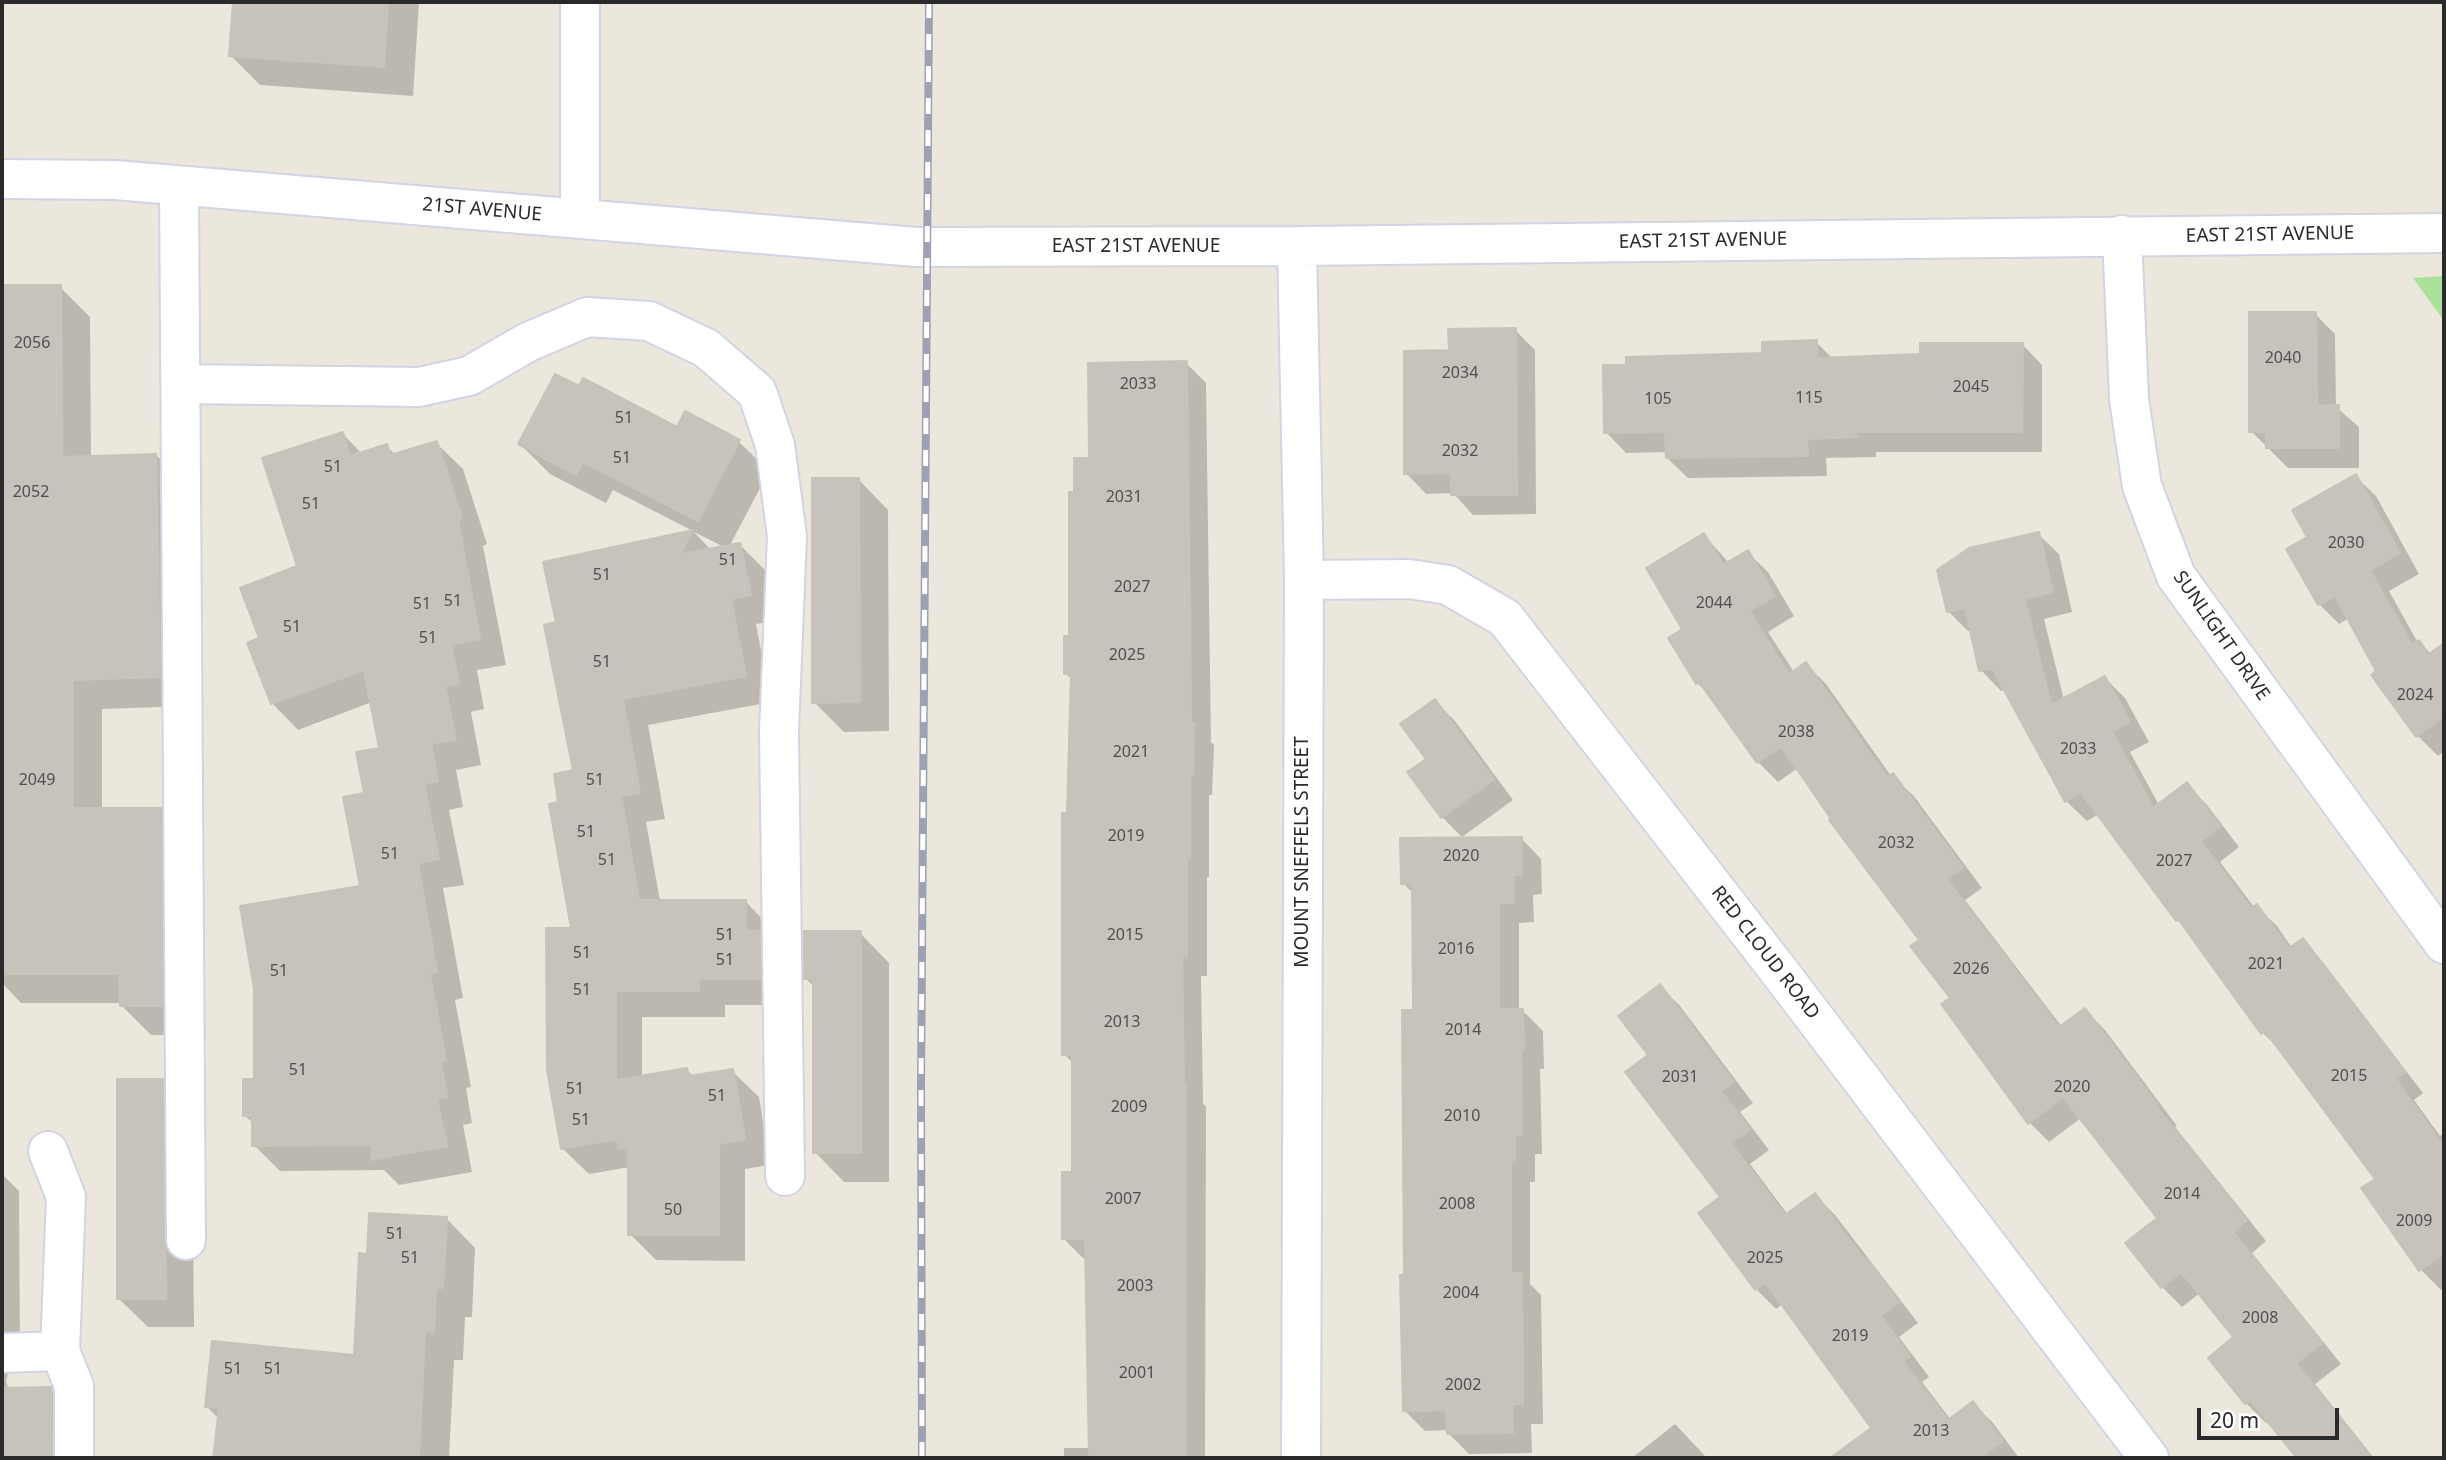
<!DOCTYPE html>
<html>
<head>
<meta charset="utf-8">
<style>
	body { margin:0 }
	#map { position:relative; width:2446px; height:1460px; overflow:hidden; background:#ece7dc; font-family:"Noto Sans",sans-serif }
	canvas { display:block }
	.frame { position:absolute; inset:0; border:4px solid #2a2a2a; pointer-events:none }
	.scale { position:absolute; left:2197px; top:1408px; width:142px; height:32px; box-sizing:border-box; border:4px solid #2a2a2a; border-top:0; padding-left:9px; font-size:21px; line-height:24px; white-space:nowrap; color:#2a2a2a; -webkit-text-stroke:5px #fff; paint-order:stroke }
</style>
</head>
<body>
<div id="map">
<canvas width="2446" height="1460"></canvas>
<div class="frame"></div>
<div class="scale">20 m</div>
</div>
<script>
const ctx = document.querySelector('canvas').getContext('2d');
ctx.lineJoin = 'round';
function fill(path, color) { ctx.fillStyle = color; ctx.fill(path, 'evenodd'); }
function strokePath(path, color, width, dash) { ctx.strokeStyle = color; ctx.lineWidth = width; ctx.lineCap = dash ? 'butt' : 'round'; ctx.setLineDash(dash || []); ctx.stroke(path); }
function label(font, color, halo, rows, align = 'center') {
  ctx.font = font + ' "Noto Sans",sans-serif'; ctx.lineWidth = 5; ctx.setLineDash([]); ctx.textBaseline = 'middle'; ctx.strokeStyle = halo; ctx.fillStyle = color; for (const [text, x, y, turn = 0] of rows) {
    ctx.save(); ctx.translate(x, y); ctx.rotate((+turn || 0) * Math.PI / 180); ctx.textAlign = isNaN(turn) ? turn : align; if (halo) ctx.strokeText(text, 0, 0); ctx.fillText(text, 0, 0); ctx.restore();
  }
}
fill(new Path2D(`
	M 2444,276 L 2444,321 L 2413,278 Z`), '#abe19a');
fill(new Path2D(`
	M 235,2 L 419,2 L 413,96 L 260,85 L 231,56 Z
	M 2,287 L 60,287 L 90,317 L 91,458 L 156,455 L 185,485 L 189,706 L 102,709 L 102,809 L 161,809 L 190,839 L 192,1035 L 151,1035 L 121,1005 L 121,1003 L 21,1003 L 2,983 Z
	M 2315,314 L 2335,334 L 2336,407 L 2359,427 L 2359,468 L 2288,468 L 2251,431 Z
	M 1515,330 L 1535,350 L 1536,514 L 1473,515 L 1453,493 L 1426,494 L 1406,473 L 1450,352 Z
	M 1816,342 L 1833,359 L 1922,356 L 2022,344 L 2042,365 L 2042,452 L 1876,452 L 1876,457 L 1826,458 L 1827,476 L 1688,478 L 1667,458 L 1667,452 L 1626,453 L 1606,432 L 1764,355 Z
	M 1186,363 L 1206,383 L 1211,742 L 1214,745 L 1212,795 L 1209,795 L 1209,877 L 1207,877 L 1207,976 L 1201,976 L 1203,1104 L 1206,1106 L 1205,1458 L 1064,1458 L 1064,1448 L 1090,1448 L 1087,1259 L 1084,1259 L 1064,1239 L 1074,1173 L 1074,1064 L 1064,1054 L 1073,680 L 1066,674 L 1071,637 L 1076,494 L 1091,459 Z
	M 685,414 L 739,442 L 769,471 L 729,547 L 740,545 L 766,571 L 776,621 L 756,624 L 771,702 L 648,725 L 665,819 L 646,822 L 660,901 L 745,901 L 771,928 L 786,1005 L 725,1005 L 725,1017 L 642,1017 L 642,1077 L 686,1069 L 694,1077 L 732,1071 L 759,1097 L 770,1165 L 745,1169 L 745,1261 L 656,1260 L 630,1234 L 630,1167 L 589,1174 L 562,1148 L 573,930 L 560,803 L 576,772 L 558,624 L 545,563 L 693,531 L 613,490 L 606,503 L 550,474 L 520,444 L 678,429 ZM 694,532 L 724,547 L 711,550 Z
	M 343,434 L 362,454 L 386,446 L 396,455 L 436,443 L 463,469 L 487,544 L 483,546 L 506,665 L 477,670 L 484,709 L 471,712 L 481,765 L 456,770 L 463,807 L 449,810 L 464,885 L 443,888 L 463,998 L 455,1000 L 471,1087 L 466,1088 L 472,1123 L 463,1125 L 472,1172 L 399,1185 L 384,1170 L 280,1171 L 254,1145 L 254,1124 L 245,1116 L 256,1081 L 256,989 L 362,887 L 366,795 L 381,750 L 372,702 L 298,730 L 272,703 L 261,639 L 299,567 Z
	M 2355,476 L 2376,496 L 2419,574 L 2389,591 L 2418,643 L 2432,654 L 2444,645 L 2444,751 L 2438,756 L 2417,735 L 2349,618 L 2339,624 L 2319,604 L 2310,538 Z
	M 859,480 L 888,510 L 889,731 L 844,732 L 814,702 Z
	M 2038,534 L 2059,554 L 2072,612 L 2044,619 L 2064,700 L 2105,678 L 2125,698 L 2149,742 L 2130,752 L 2159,805 L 2187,785 L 2207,805 L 2239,847 L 2220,862 L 2254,907 L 2256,906 L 2277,926 L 2292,948 L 2302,941 L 2322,961 L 2423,1093 L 2414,1100 L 2440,1136 L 2444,1133 L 2444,1287 L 2441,1290 L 2421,1270 L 2377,1179 L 2284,1054 L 2263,1033 L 2190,932 L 2178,920 L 2099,814 L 2087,821 L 2066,801 L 2005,690 L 2001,691 L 1981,670 L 1972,631 L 1968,631 L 1948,611 Z
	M 1704,535 L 1729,563 L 1747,552 L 1768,572 L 1794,616 L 1768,632 L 1794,672 L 1806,664 L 1826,684 L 1891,776 L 1913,795 L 1982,888 L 1965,900 L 2062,1027 L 2085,1010 L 2105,1030 L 2177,1126 L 2175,1127 L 2266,1241 L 2252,1253 L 2341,1364 L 2315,1384 L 2374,1458 L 2299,1458 L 2269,1421 L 2266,1423 L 2246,1403 L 2211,1358 L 2235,1337 L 2200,1293 L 2182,1307 L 2162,1287 L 2128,1244 L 2159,1218 L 2081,1118 L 2049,1142 L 2029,1122 L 1952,999 L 1921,940 L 1798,768 L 1778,782 L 1758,762 L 1715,700 L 1697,683 L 1685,630 Z
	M 1435,701 L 1455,721 L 1513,800 L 1462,837 L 1442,817 L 1428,759 Z
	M 1521,838 L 1541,859 L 1542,894 L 1533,895 L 1534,922 L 1519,923 L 1519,1011 L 1523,1011 L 1543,1031 L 1544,1069 L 1540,1069 L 1542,1154 L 1535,1154 L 1535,1182 L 1530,1182 L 1530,1284 L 1541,1295 L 1543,1424 L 1531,1424 L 1532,1453 L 1469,1454 L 1448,1433 L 1448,1430 L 1425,1431 L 1404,1410 L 1406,1277 L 1415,1012 L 1414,894 L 1403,883 Z
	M 860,933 L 889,963 L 889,1182 L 844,1182 L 815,1152 L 815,987 L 806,979 Z
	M 1660,986 L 1680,1006 L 1753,1103 L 1740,1112 L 1769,1150 L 1750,1164 L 1788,1215 L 1815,1195 L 1835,1215 L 1918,1323 L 1899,1337 L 1929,1377 L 1922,1382 L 1951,1420 L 1973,1403 L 1993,1423 L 2019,1458 L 1863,1458 L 1852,1444 L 1873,1428 L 1783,1304 L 1776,1309 L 1756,1289 L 1723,1197 L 1650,1055 Z
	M 162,1081 L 192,1111 L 194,1327 L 148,1327 L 118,1298 Z
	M 2,1174 L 19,1191 L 20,1360 L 9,1369 L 6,1382 L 9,1390 L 50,1389 L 76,1415 L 77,1458 L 2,1458 Z
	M 446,1218 L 475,1248 L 472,1317 L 465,1317 L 463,1360 L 454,1360 L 449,1458 L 215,1458 L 219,1419 L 207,1407 L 356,1357 L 368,1256 Z
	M 1675,1424 L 1707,1458 L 1632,1458 Z`), '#0003');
const building = new Path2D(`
	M 233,2 L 388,2 L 384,67 L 229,56 Z
	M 2,285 L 61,285 L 62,457 L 156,454 L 160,677 L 73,680 L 73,808 L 161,808 L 163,1006 L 120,1006 L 119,974 L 2,974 Z
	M 2249,312 L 2316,312 L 2317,406 L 2339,405 L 2339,448 L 2266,448 L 2266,432 L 2249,432 Z
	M 1516,328 L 1517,495 L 1451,495 L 1451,473 L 1404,474 L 1404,351 L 1449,350 L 1448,329 Z
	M 1817,340 L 1817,358 L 1920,354 L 1920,343 L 2023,343 L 2022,432 L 1856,432 L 1857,437 L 1807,439 L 1808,456 L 1666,458 L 1665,432 L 1604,433 L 1603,365 L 1626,365 L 1626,357 L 1762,353 L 1762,342 Z
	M 1187,361 L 1191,723 L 1194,723 L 1193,776 L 1190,776 L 1190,858 L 1187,858 L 1187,956 L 1182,956 L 1184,1084 L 1186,1084 L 1186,1458 L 1089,1458 L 1085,1239 L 1062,1239 L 1062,1172 L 1072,1172 L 1072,1055 L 1062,1055 L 1062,813 L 1067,813 L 1071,674 L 1064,674 L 1064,636 L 1069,636 L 1069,492 L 1074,492 L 1074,458 L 1089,458 L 1088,363 Z
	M 555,374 L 579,386 L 583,378 L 677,427 L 685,411 L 740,440 L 698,521 L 583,462 L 576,475 L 518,444 Z
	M 343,432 L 350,456 L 387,444 L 390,455 L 437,441 L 462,518 L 458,520 L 480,639 L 451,644 L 459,683 L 445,686 L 456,739 L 431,744 L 438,781 L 424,784 L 439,859 L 418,863 L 437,972 L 430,974 L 446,1060 L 441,1062 L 447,1097 L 437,1099 L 447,1146 L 371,1160 L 372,1145 L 252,1146 L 252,1116 L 243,1116 L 243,1079 L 254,1079 L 254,989 L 240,906 L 360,886 L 343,797 L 364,793 L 356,752 L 379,748 L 364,670 L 271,704 L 247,643 L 259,638 L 240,588 L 297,566 L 262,458 Z
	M 2356,474 L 2400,553 L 2370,570 L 2412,645 L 2419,640 L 2429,654 L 2444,643 L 2444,716 L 2416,737 L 2371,675 L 2376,671 L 2335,596 L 2318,605 L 2286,549 L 2307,537 L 2292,510 Z
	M 812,478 L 859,478 L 860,702 L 812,703 Z
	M 693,530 L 681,554 L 740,543 L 751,595 L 731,599 L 746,676 L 623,699 L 640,793 L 621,796 L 639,900 L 746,900 L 746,931 L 760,931 L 760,979 L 699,979 L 699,991 L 616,991 L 616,1080 L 687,1068 L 689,1076 L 733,1069 L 745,1139 L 719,1144 L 719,1235 L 628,1235 L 628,1147 L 619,1149 L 617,1139 L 561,1149 L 547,1070 L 546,928 L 571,928 L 549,804 L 558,802 L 554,774 L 573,770 L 544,625 L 556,622 L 543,562 Z
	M 2039,532 L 2053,592 L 2025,599 L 2051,705 L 2105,676 L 2130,722 L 2112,732 L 2153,808 L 2187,782 L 2220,826 L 2201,841 L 2251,908 L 2257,904 L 2289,948 L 2303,938 L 2405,1072 L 2396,1079 L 2444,1147 L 2444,1254 L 2419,1271 L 2361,1188 L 2375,1179 L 2265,1031 L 2261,1034 L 2178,919 L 2176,921 L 2081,793 L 2065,802 L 1992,668 L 1979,671 L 1965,608 L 1947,612 L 1937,570 L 1969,548 Z
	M 1704,533 L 1723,565 L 1748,550 L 1775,596 L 1749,611 L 1789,674 L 1806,662 L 1887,777 L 1893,773 L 1963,867 L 1947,879 L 2059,1027 L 2085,1008 L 2158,1105 L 2156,1106 L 2247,1220 L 2233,1232 L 2322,1343 L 2296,1363 L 2372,1458 L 2297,1458 L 2250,1400 L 2245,1404 L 2208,1358 L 2233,1337 L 2181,1272 L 2161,1288 L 2125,1243 L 2157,1218 L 2063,1097 L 2028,1124 L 1941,1004 L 1950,998 L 1910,946 L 1919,940 L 1829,820 L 1831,819 L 1781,746 L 1757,763 L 1699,682 L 1696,684 L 1668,638 L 1682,629 L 1646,568 Z
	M 1435,699 L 1494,779 L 1441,818 L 1407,772 L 1426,759 L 1400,724 Z
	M 1522,837 L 1522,875 L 1514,875 L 1514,903 L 1499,903 L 1499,1009 L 1523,1009 L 1524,1049 L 1521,1049 L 1522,1135 L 1515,1135 L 1515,1162 L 1511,1162 L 1511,1273 L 1522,1273 L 1523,1404 L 1512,1404 L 1513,1433 L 1447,1434 L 1446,1410 L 1403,1411 L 1400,1275 L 1404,1275 L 1402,1010 L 1413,1010 L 1412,884 L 1401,884 L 1400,838 Z
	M 804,931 L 861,931 L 861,1153 L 813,1153 L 813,979 L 804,979 Z
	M 1660,984 L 1734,1082 L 1721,1091 L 1750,1129 L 1731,1143 L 1785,1215 L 1815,1193 L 1865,1260 L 1867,1258 L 1899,1302 L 1881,1316 L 1910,1356 L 1903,1361 L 1948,1420 L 1973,1401 L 2003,1441 L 1980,1458 L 1830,1458 L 1871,1428 L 1765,1282 L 1755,1290 L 1698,1213 L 1720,1197 L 1625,1072 L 1648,1055 L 1618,1016 Z
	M 117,1079 L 163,1079 L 166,1299 L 117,1299 Z
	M 369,1213 L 447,1217 L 443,1288 L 436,1288 L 434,1332 L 425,1331 L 419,1458 L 213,1458 L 219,1408 L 205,1407 L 212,1341 L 354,1355 L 359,1253 L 367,1254 Z
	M 51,1387 L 52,1458 L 2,1458 L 2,1388 Z`);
fill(building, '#c7c3bc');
strokePath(building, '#c7c3b6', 2);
const minor = new Path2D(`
	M 2,179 L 115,180 L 916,247 L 1297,246 L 2444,233
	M 179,186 L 186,1240
	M 580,218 L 580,2
	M 2122,235 L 2129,399 L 2142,486 L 2176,576 L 2444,944
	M 1297,246 L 1304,580 L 1301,1458
	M 181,384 L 419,387 L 469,376 L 528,342 L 587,317 L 649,321 L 706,348 L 757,392 L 775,445 L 787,536 L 779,731 L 785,1176
	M 1304,580 L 1409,579 L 1448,585 L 1505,618 L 1782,975 L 2149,1458
	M 60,1351 L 74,1386 L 74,1458
	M 2,1353 L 60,1351 L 66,1197 L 48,1151`);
strokePath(minor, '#d2d3e3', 42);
strokePath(minor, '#fff', 38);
const rail = new Path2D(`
	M 922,1458 L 921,1086 L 929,2`);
strokePath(rail, '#9fa0b4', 8);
strokePath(rail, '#fff', 5, [16]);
label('16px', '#51504e', null, [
	["2056",32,343],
	["2040",2283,358],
	["2034",1460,373],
	["2033",1138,384],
	["2045",1971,387],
	["115",1809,398],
	["105",1658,399],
	["51",624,418],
	["2032",1460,451],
	["51",622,458],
	["51",333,467],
	["2052",31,492],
	["2031",1124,497],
	["51",311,504],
	["2030",2346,543],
	["51",728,560],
	["51",602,575],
	["2027",1132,587],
	["51",453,601],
	["2044",1714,603],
	["51",422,604],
	["51",292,627],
	["51",428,638],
	["2025",1127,655],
	["51",602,662],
	["2024",2415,695],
	["2038",1796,732],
	["2033",2078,749],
	["2021",1131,752],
	["2049",37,780],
	["51",595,780],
	["51",586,832],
	["2019",1126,836],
	["2032",1896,843],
	["51",390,854],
	["2020",1461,856],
	["51",607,860],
	["2027",2174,861],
	["51",725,935],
	["2015",1125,935],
	["2016",1456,949],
	["51",582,953],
	["51",725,960],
	["2021",2266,964],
	["2026",1971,969],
	["51",279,971],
	["51",582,990],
	["2013",1122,1022],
	["2014",1463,1030],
	["51",298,1070],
	["2015",2349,1076],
	["2031",1680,1077],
	["2020",2072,1087],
	["51",575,1089],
	["51",717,1096],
	["2009",1129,1107],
	["2010",1462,1116],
	["51",581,1120],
	["2014",2182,1194],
	["2007",1123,1199],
	["2008",1457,1204],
	["50",673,1210],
	["2009",2414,1221],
	["51",395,1234],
	["51",410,1258],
	["2025",1765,1258],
	["2003",1135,1286],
	["2004",1461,1293],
	["2008",2260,1318],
	["2019",1850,1336],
	["51",233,1369],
	["51",273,1369],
	["2001",1137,1373],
	["2002",1463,1385],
	["2013",1931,1431]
]);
label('19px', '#2a2a2a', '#fff', [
	["21ST AVENUE",482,210,5],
	["EAST 21ST AVENUE",2270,235,-1],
	["EAST 21ST AVENUE",1703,241,-1],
	["EAST 21ST AVENUE",1136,247],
	["SUNLIGHT DRIVE",2221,636,55],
	["MOUNT SNEFFELS STREET",1303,852,-90],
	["RED CLOUD ROAD",1765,953,52]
]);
</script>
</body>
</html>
